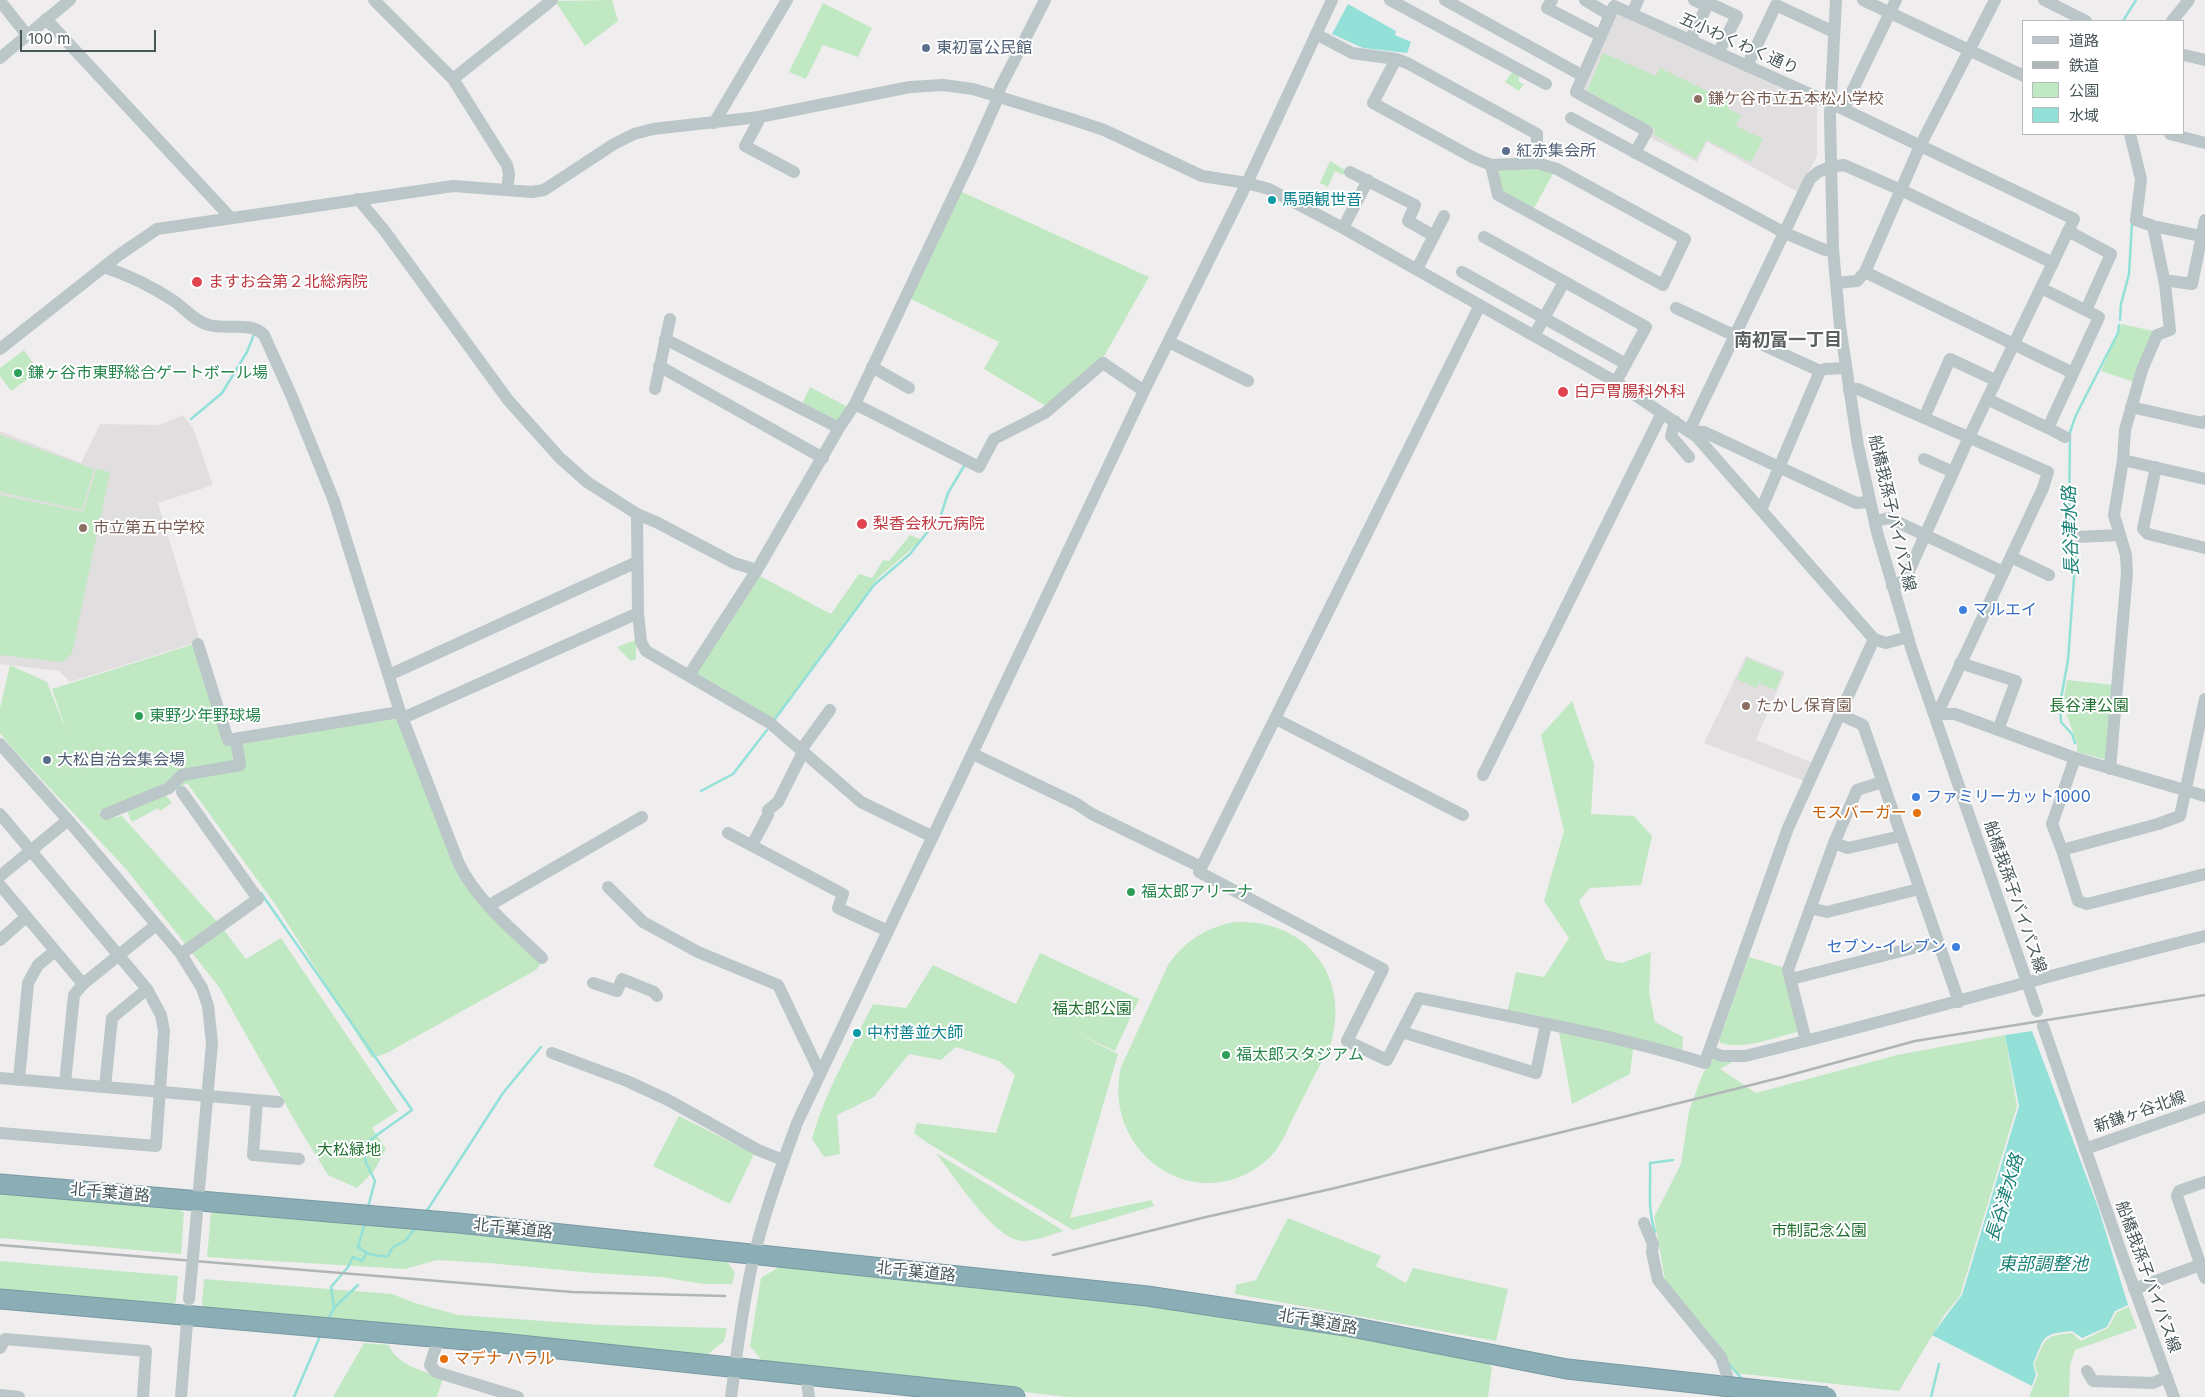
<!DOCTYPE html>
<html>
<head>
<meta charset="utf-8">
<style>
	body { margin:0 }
	#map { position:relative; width:2205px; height:1397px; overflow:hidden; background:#f0edee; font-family:Inter,"Noto Sans JP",sans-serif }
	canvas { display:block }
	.legend { position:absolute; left:2022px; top:20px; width:162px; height:115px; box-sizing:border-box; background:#fff; border:1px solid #b6bbbc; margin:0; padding:6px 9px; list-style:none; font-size:15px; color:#485658 }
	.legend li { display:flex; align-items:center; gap:10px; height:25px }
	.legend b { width:25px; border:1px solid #b6bbbc }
	.scale { position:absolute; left:20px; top:30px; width:136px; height:22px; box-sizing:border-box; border:2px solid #485658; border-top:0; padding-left:6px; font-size:15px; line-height:18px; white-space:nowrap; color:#485658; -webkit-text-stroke:4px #fff; paint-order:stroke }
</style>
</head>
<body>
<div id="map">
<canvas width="2205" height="1397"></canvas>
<ul class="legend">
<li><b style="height:6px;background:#bac6c8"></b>道路</li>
<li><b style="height:6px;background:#b0b5b7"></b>鉄道</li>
<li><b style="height:14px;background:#c0e9c3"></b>公園</li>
<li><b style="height:14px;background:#93e0d8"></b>水域</li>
</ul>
<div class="scale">100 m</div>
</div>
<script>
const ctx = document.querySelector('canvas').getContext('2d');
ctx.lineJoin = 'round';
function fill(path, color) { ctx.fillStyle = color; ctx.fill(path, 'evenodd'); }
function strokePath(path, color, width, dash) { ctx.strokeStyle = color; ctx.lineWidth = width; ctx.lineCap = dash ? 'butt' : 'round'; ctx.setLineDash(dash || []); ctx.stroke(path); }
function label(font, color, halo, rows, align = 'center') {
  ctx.font = font + ' Inter,"Noto Sans JP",sans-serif'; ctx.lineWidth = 4; ctx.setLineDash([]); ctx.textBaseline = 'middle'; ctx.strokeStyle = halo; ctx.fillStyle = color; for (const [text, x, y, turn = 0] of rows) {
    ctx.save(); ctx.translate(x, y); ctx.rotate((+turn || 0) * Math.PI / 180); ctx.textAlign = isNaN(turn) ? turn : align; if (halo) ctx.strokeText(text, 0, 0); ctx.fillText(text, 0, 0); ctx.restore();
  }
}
fill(new Path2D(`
	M 1615,11 L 1817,105 L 1817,156 L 1798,192 L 1707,142 L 1697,162 L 1647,136 L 1581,92 Z
	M 183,415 L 193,428 L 213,485 L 158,503 L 200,641 L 70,682 L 59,671 L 0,664 L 0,431 L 81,463 L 100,424 L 160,425 Z
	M 1746,656 L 1785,672 L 1756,740 L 1813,763 L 1804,781 L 1704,743 Z`), '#e1dedf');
fill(new Path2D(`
	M 612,0 L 618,21 L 585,46 L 555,1 Z
	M 823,3 L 872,28 L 858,57 L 823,45 L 806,79 L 789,72 Z
	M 1603,53 L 1656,76 L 1660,68 L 1730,102 L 1728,109 L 1741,115 L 1736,126 L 1763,139 L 1751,162 L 1707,140 L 1696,159 L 1653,134 L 1655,129 L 1587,91 Z
	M 1512,72 L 1519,76 L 1519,82 L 1524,84 L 1519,91 L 1505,82 Z
	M 1330,161 L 1345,170 L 1343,175 L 1335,171 L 1328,187 L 1320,183 Z
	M 1523,167 L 1554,172 L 1533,210 L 1500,189 L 1499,169 Z
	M 960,191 L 1149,277 L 1103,358 L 1046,406 L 984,369 L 999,342 L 909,298 Z
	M 2121,324 L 2154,331 L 2134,382 L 2101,371 Z
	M 24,350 L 39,371 L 11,391 L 0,376 L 0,368 Z
	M 810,387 L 848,407 L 840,421 L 834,423 L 801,406 Z
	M 0,435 L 94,469 L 82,510 L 0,492 Z
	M 96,469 L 110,472 L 72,653 L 63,662 L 0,655 L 0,495 L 83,512 Z
	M 910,535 L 922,540 L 879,577 L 848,619 L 836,639 L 773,720 L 694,673 L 760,576 L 831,614 L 859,574 L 872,578 L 883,560 L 889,561 Z
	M 636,640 L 636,659 L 631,661 L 617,647 Z
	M 194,644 L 235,756 L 231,762 L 166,784 L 99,812 L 102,819 L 122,816 L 220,925 L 246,959 L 281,938 L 398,1111 L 372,1128 L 386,1149 L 374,1171 L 357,1188 L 328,1175 L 299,1128 L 219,987 L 126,869 L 12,748 L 0,733 L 0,708 L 10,665 L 47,682 L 67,733 L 52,689 Z
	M 1747,658 L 1782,673 L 1776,690 L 1759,683 L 1756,688 L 1737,679 Z
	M 2067,680 L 2114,685 L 2108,760 L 2077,752 L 2077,744 L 2063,704 Z
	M 1572,701 L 1594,764 L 1591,814 L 1634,816 L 1652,836 L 1641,885 L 1590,888 L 1579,901 L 1606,960 L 1622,963 L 1651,952 L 1649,992 L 1655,1022 L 1683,1037 L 1682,1052 L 1634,1041 L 1630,1074 L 1572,1104 L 1559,1032 L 1507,1014 L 1516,972 L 1544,977 L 1569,938 L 1544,901 L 1564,831 L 1541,735 Z
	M 394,719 L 400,720 L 467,884 L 539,960 L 540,965 L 536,970 L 387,1053 L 372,1058 L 277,907 L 187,783 L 173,792 L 184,778 L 245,769 L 241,745 L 245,741 Z
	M 166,795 L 172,803 L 160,811 L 158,808 L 132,822 L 126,809 Z
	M 1234,922 C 1304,918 1351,975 1331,1043 C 1318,1068 1306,1093 1293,1118 C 1286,1132 1280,1149 1267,1160 C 1198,1220 1101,1154 1121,1067 L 1168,965 C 1185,941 1205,928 1234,922 Z
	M 1040,953 L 1139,999 L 1115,1051 L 1072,1031 L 1118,1054 L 1070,1218 L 1151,1200 L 1154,1206 L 1073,1230 L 926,1142 L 914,1133 L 917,1123 L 996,1133 L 1015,1075 L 999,1061 L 956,1047 L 941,1060 L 909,1054 L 874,1097 L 837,1115 L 840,1154 L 824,1157 L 812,1139 C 825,1092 851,1048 873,1004 L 906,1008 L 933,965 L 1016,1004 Z
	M 1749,957 L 1785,968 L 1799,1028 L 1797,1032 C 1773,1038 1745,1050 1721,1043 L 1719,1040 Z
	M 2005,1035 L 2017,1106 L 1960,1296 L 1945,1314 L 1899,1391 L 1735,1373 L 1665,1280 L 1654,1217 L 1681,1164 L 1689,1111 L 1703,1073 L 1714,1058 L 1734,1061 L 1720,1069 L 1756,1093 L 1897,1055 Z
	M 679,1116 L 754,1154 L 730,1204 L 653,1166 Z
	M 936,1153 L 1064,1231 C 1052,1234 1036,1241 1023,1241 C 994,1240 954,1176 936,1153 Z
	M 0,1192 L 178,1207 L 184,1213 L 181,1254 L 0,1238 Z
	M 217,1209 L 726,1260 L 735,1273 L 732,1284 L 703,1284 L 661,1277 L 593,1273 L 489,1263 L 437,1260 L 405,1269 L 207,1257 L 211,1213 Z
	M 1288,1218 L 1381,1256 L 1376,1266 L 1406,1283 L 1413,1268 L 1508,1289 L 1496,1341 L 1235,1294 L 1236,1285 L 1256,1280 Z
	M 0,1261 L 178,1276 L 176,1302 L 171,1305 L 0,1291 Z
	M 779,1267 L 985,1286 L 1091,1298 L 1283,1324 L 1487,1361 L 1492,1368 L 1488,1397 L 1068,1397 L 763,1362 L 750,1346 L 761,1278 Z
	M 204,1279 L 392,1294 L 415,1303 L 458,1315 L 601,1325 L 727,1328 L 724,1341 L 703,1358 L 207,1310 L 202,1305 Z
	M 2129,1307 L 2137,1328 L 2075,1350 L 2070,1365 L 2069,1397 L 2029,1397 L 2038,1375 L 2034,1364 C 2047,1338 2042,1336 2072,1333 L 2081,1341 L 2108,1328 L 2117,1312 Z
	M 364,1343 L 389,1345 C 396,1365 424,1371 443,1378 L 437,1397 L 333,1397 Z`), '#c0e9c3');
fill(new Path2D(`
	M 1348,4 L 1396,31 L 1395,35 L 1411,42 L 1407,53 L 1363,48 L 1332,34 Z
	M 2032,1031 L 2099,1210 L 2128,1305 L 2115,1311 L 2107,1327 L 2082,1338 L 2072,1331 C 2041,1334 2045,1336 2033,1364 L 2036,1375 L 2032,1386 L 1932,1335 L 1962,1295 L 2019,1106 L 2005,1035 Z`), '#93e0d8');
strokePath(new Path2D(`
	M 2123,21 L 2136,0
	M 2120,320 L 2121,304 L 2129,274 L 2132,223
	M 191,419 L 222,393 L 247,352 L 255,332
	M 775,719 L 874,585 L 910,554 L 941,515 L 948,493 L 964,466
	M 2075,743 L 2072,734 L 2061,722 L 2060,704 L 2068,660 L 2076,551 L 2069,521 L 2070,432 L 2076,415 L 2118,333 L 2119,325
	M 701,791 L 733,774 L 767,730
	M 261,893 L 412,1110 L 363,1145 L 366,1163 L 375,1181 L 368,1207
	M 426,1212 L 503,1093 L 541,1047
	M 365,1222 L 358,1247 C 367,1255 376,1257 388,1256 L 392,1248 L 406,1240 L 416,1227
	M 1655,1232 C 1647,1208 1651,1187 1650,1163 L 1673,1160
	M 334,1308 L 331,1287 L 348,1267 L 353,1257 L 362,1261 L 366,1254
	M 328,1320 L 334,1308 L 358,1285
	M 1728,1363 L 1744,1381
	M 294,1397 L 321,1334
	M 1931,1397 L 1939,1364`), '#93e0d8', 2.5);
const highway = new Path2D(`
	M 0,1184 L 458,1223 L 1147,1296 L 1346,1326 L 1567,1369 L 1722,1386
	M 0,1299 L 501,1343 L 1015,1397`);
strokePath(highway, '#7699a2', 21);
strokePath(new Path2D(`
	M 374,0 L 453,79 L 507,165 L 509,174 L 507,190
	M 1390,0 L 1546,84
	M 1445,0 L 1583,76
	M 1552,0 L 1547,8 L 1601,36
	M 1585,0 L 1610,15
	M 1694,0 L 1707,6 L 1711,4 L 1737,16 L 1718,53
	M 1836,0 L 1830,116 L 1833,249 L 1840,326 L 1858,446 L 1877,532 L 1912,651 L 2037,1011
	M 1863,0 L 2024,76
	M 2044,0 L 2086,21
	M 0,1 L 27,35
	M 1632,14 L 1638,0
	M 46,19 L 230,217
	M 2172,21 L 2189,0
	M 1316,34 L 1352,53 L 1396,59 L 1407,63 L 1537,134 L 1537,163 L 1557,169 L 1685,239 L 1663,285 L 1498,195 L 1491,165 L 1474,158 L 1373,103 L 1396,59
	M 1690,40 L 1710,0
	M 2184,55 L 2205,60
	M 0,58 L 70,0
	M 1747,66 L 1776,5 L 1834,32
	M 453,79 L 552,0
	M 1846,104 L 1896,0
	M 759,117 L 758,122 L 745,146 L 794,172
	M 1571,118 L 1785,233 L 1825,250 L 1833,249
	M 714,123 L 787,0
	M 2130,134 L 2141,179 L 2136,220 L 2153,226 L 2205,237
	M 2170,134 L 2205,143
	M 1635,153 L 1647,131 L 1576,92 L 1614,6 L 1841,108 L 2074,219 L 1969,437 L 1905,580 L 1892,586
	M 1491,165 L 1537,163
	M 1350,172 L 1415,205 L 1408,221 L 1434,236
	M 358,199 L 384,230 L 508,400 L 560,458 L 587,482 L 637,514 L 658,523 L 734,563 L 757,570
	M 1343,228 L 1368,180
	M 2068,231 L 2111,254 L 2086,310
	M 1484,237 L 1646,327 L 1616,382
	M 104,267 C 128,275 153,287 174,301 C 185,309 196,322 209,325 C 227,330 251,321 264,335 L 292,397 L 334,501 L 400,712 L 459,864 C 478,902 512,929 542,958
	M 1417,269 L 1444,216
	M 1462,272 L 1626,364
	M 1865,272 L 2073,373
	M 2164,280 L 2192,284 L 2205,220
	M 1836,283 L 1857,281 L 1865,272 L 1920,146 L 1995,0
	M 1480,305 L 1199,872 L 1383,969 L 1347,1041 L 1387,1060 L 1419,998 C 1515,1018 1612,1034 1705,1063
	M 1676,308 L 1729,333 L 1737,333 L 1820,371 L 1825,369 L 1846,368
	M 1534,336 L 1564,282
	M 665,339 L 839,428
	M 1169,342 L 1248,381
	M 0,349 L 119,255 L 157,229 L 453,186 L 532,192 L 544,190 L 614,144 L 634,134 L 653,129 L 759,117 L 910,87 L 943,85 L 973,89 L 1071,119 L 1104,130 L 1202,176 L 1247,183 L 1269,189 L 1343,228 L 1616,382 L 1697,437 L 1874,639 L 1886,643 L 1908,637
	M 659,366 L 823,458
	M 872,367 L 909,388
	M 655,389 L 670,319
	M 1849,390 L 1858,389 L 2048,472 L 2043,488 L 1942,704 L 1935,714
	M 1987,399 L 2048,428 L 2099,317 L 2041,288
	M 855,404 L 979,467 L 994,439 L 1045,413 L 1103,363 L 1144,391
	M 2131,407 L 2202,423 L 2205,421
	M 1924,418 L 1950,359 L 1995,380
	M 1675,421 L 1671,436 L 1689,457
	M 2048,428 L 2065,437
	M 1924,459 L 1953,472
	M 2123,460 L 2205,479
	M 2156,467 L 2143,529 L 2148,534 L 2205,548
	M 1870,502 L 1856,503 L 1704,432 L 1689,431 L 1810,179 L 1818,172 L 1830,167 L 1844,165 L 1901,190 L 2053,263
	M 1761,510 L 1820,371
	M 637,514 L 638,613 L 641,642 L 646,651 L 770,723 L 861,802 L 933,837
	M 1875,521 L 1889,518 L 2003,572
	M 2077,537 L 2119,535
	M 2011,557 L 2049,575
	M 198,644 L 228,740 L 400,712
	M 1960,663 L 2016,681 L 1998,730
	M 389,675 L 637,562
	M 689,675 L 757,570 L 839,428 L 855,404 L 969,163 L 997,100 L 1000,88 L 1045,0
	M 2205,699 L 2180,816 L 2158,824 L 2062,850 L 2078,901 L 2087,904 L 2205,874
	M 1839,714 L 1863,725 L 1959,1002
	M 1935,714 L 1955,714 L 2075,758 L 2205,796
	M 403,718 L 638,613
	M 1276,719 L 1463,815
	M 0,744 L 68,820 L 181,954 L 202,988 L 208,1006 L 212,1043 L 193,1257
	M 801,750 L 830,710
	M 973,754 L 1077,804 L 1092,814 L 1201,867
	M 2110,769 L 2127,573 L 2126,555 L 2114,515 L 2123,460 L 2125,430 L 2142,370 L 2157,335 L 2170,330 L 2165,284 L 2153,226
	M 1483,775 L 1662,413
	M 0,814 L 147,989 L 161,1015 L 164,1031 L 156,1146 L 0,1133
	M 106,814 L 169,788 L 182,775 L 240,765 L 236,739
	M 728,833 L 843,894 L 838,908 L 888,931
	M 1834,843 L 1848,848 L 1901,836
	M 752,845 L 768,815 L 768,810 L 778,802 L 803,752
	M 2062,850 L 2052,824 L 2075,758
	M 0,876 L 68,820
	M 0,885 L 83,984
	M 608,887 L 643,922 L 698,952 L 778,985 L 820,1073
	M 488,906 L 642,817
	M 1810,908 L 1827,912 L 1919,889
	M 0,940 L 26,917
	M 181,954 L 258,899 L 182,792
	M 1791,979 L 1937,942
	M 593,983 L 617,991 L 622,979 L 654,992 L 657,996
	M 2043,1026 L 2121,1252 L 2174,1397
	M 1402,1032 L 1536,1073 L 1546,1024
	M 1806,1041 L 1788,970 L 1834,843 L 1857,790 L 1882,782
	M 1709,1051 L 1722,1056 L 1745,1056 C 1899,1019 2051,974 2205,936
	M 552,1053 L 627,1081 L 668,1100 L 758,1150 L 783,1160
	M 1706,1059 L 1788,828 L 1874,639
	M 0,1078 L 278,1102
	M 19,1080 L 28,983 L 38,965 L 55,951
	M 65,1083 L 74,995 L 83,984 L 156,925
	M 105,1087 L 112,1018 L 147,989
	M 257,1100 L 253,1155 L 299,1159
	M 2085,1149 L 2205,1107
	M 2205,1182 L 2179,1191 L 2177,1196 L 2205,1278
	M 1644,1223 L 1653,1244 L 1652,1252 L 1658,1280 L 1721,1357 L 1734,1397
	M 2134,1289 L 2200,1265
	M 439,1337 L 430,1365 L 436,1372 L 518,1397
	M 0,1348 L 5,1339 L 146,1351 L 143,1397
	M 2087,1371 L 2093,1381 L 2153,1383 L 2167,1377
	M 806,1375 L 809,1397
	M 0,1395 L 19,1397
	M 181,1397 L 188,1310
	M 731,1397 C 737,1353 742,1308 752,1265 C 763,1216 780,1170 797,1123 L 1144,391 L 1247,183 L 1332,0`), '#bac6c8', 12);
strokePath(highway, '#8baeb6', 19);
strokePath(new Path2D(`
	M 0,1245 L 572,1292 L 725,1296
	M 1053,1255 L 1206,1217 L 1331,1189 L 1599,1123 L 1783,1077 L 1915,1041 L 2205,995`), '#b0b5b7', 2.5);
const highwayBridge = new Path2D(`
	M 1722,1386 L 1827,1397`);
strokePath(highwayBridge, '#7699a2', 21, []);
strokePath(new Path2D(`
	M 189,1299 L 193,1257`), '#bac6c8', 12);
strokePath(highwayBridge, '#8baeb6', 19);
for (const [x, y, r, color] of [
	[926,48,5,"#5c6f8a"],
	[1698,99,5,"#8d6e63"],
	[1506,151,5,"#5c6f8a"],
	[1272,200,5,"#0f9aa8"],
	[197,282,6,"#e0444e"],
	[18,373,5,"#2e9e5b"],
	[1563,392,6,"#e0444e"],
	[862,524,6,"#e0444e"],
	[83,528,5,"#8d6e63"],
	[1963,610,5,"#3f7fe0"],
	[1746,706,5,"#8d6e63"],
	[139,716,5,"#2e9e5b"],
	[47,760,5,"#5c6f8a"],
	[1916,797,5,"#3f7fe0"],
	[1917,813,5,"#e8710a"],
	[1131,892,5,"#2e9e5b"],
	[1956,947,5,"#3f7fe0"],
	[857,1033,5,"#0f9aa8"],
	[1226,1055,5,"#2e9e5b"],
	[444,1359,5,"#e8710a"]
]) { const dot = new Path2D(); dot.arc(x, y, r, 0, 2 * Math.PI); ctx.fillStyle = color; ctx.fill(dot); strokePath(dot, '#fff', 2); }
label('16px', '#485658', '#fff', [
	["五小わくわく通り",1739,44,24],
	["船橋我孫子バイパス線",1892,513,77],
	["船橋我孫子バイパス線",2015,897,71],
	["新鎌ヶ谷北線",2140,1112,-19],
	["北千葉道路",110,1193,5],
	["北千葉道路",513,1229,6],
	["北千葉道路",916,1272,6],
	["船橋我孫子バイパス線",2148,1277,70],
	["北千葉道路",1318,1322,10]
]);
label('16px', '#4e5e75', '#fff', [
	["東初富公民館",936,48],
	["紅赤集会所",1516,151],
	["大松自治会集会場",57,760]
], 'left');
label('16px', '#785e54', '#fff', [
	["鎌ケ谷市立五本松小学校",1708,99],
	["市立第五中学校",93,528],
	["たかし保育園",1756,706]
], 'left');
label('16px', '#0d838f', '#fff', [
	["馬頭観世音",1282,200],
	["中村善並大師",867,1033]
], 'left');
label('16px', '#be3a42', '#fff', [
	["ますお会第２北総病院",208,282],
	["白戸胃腸科外科",1574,392],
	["梨香会秋元病院",873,524]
], 'left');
label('16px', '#27864d', '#fff', [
	["鎌ヶ谷市東野総合ゲートボール場",28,373],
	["東野少年野球場",149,716],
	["福太郎アリーナ",1141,892],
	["福太郎スタジアム",1236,1055]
], 'left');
label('16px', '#366cbe', '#fff', [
	["マルエイ",1973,610],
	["ファミリーカット1000",1926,797],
	["セブン-イレブン",1946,947,"right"]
], 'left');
label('16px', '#227030', '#fff', [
	["長谷津公園",2089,706],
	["福太郎公園",1092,1009],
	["大松緑地",349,1150],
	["市制記念公園",1819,1231]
]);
label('16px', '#c56008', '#fff', [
	["モスバーガー",1907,813],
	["マデナ ハラル",454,1359,"left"]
], 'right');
label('bold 18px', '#5b6061', '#fff', [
	["南初富一丁目",1788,341]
]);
label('italic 18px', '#1b8277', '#fff', [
	["長谷津水路",2071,531,-92],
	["長谷津水路",2005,1198,-73],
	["東部調整池",2043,1265]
]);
</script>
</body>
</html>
